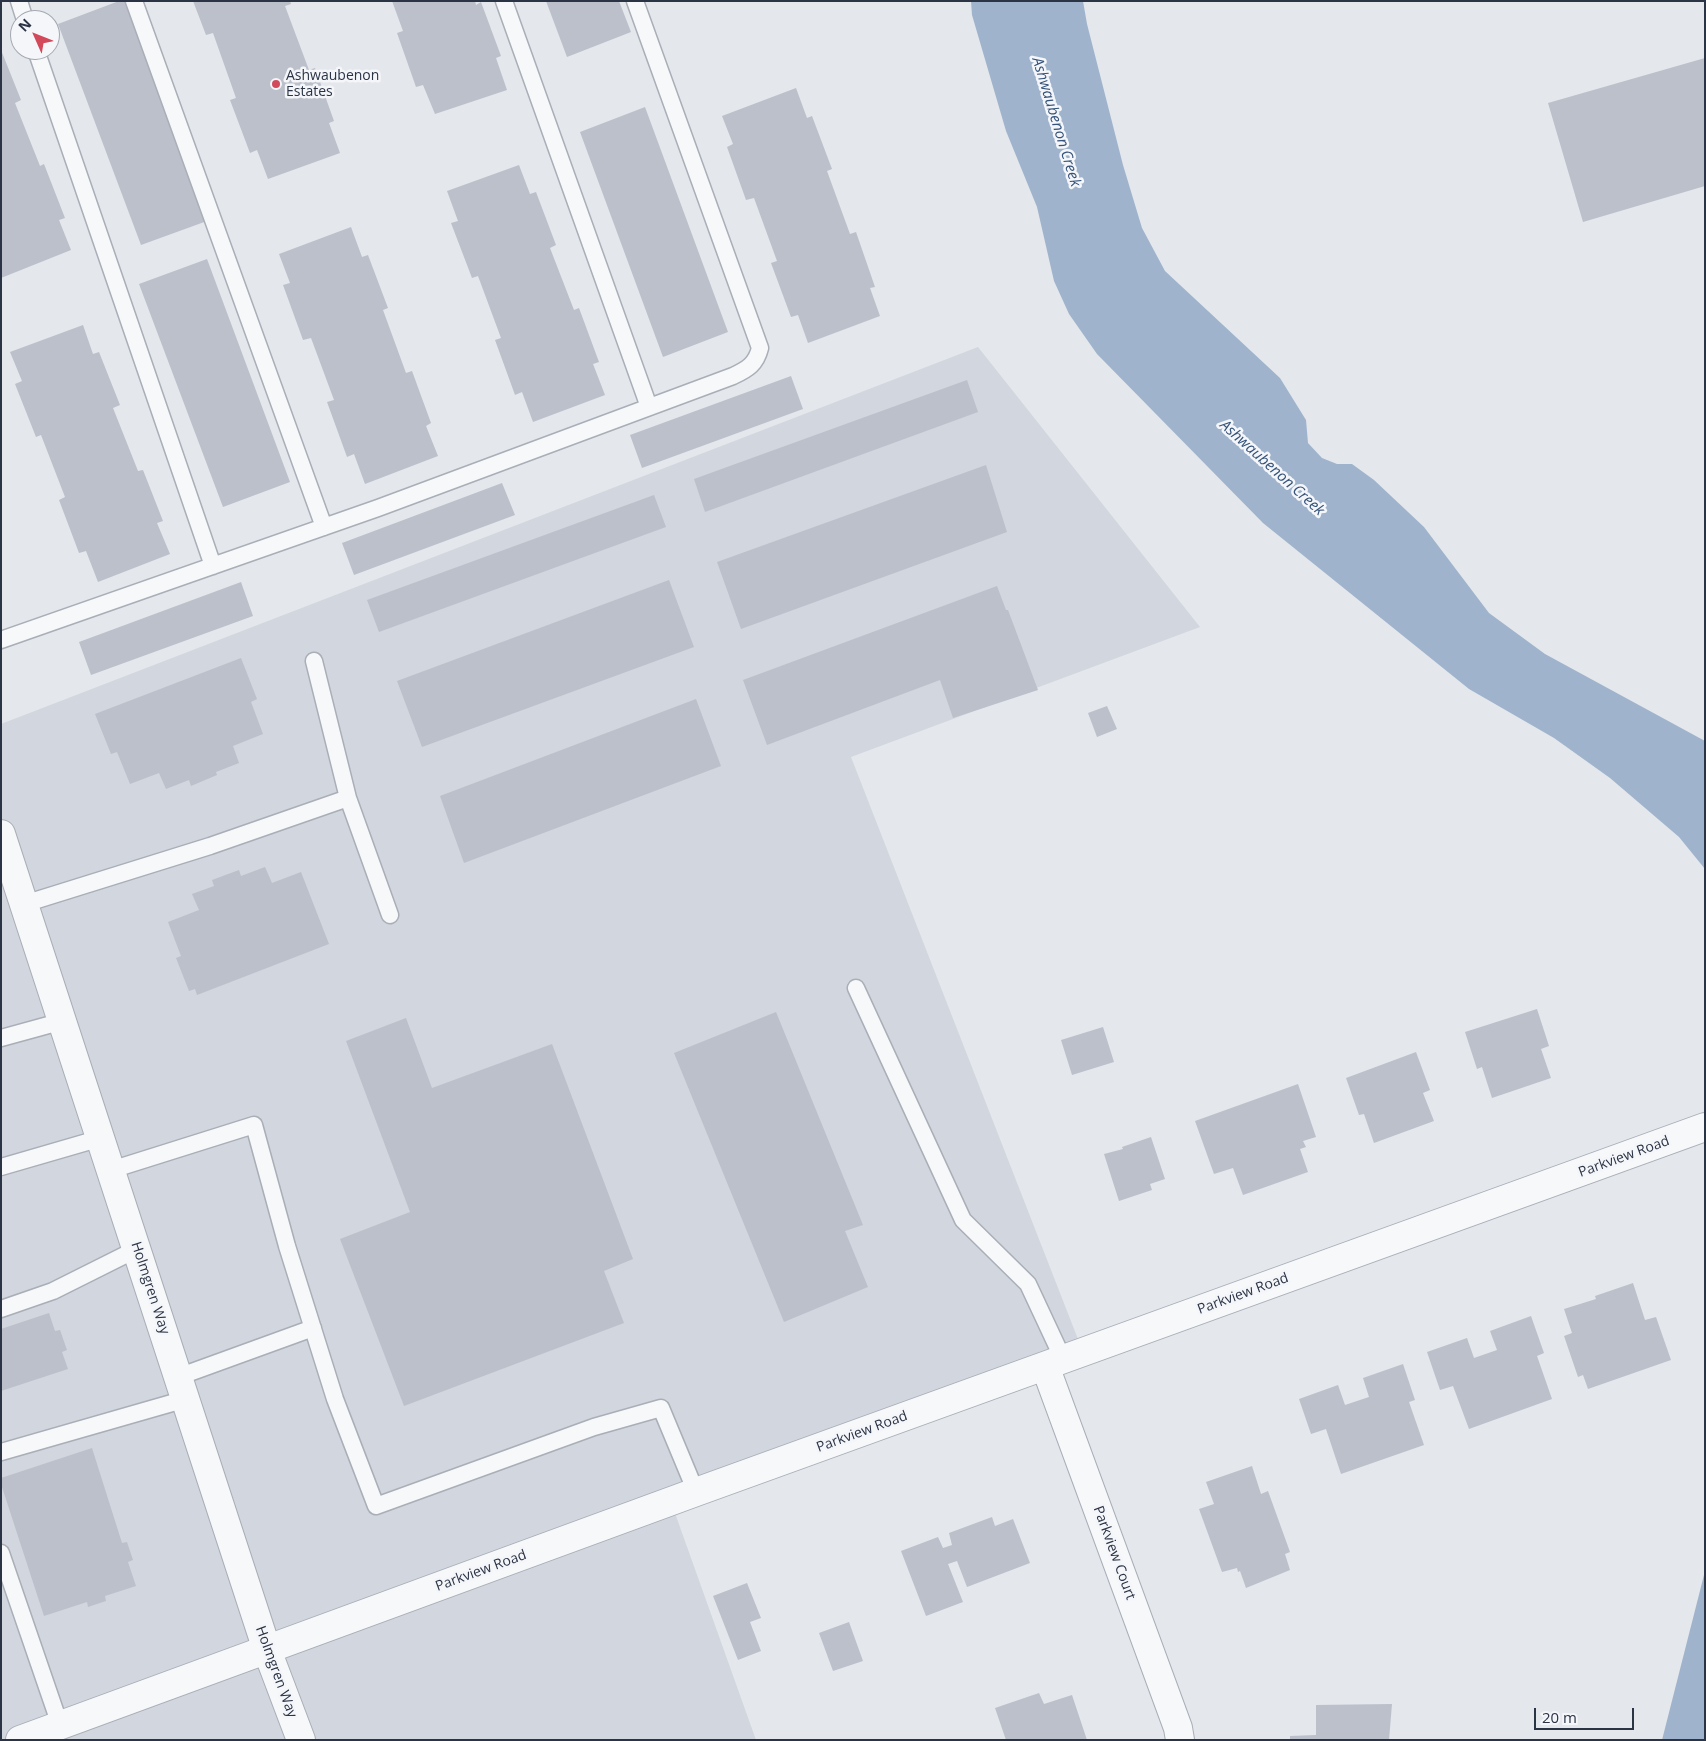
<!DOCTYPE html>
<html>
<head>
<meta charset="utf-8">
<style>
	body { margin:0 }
	#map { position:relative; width:1706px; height:1741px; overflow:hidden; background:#e4e7ec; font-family:"Open Sans",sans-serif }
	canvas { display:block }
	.frame { position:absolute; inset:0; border:2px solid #2b3445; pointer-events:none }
	.north { position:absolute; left:10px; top:10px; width:50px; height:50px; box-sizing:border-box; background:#f4f6f9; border:1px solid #a4a8b1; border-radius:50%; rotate:314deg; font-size:14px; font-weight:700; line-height:20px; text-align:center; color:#2b3445 }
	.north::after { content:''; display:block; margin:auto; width:18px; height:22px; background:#d1495b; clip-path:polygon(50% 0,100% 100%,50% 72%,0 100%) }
	.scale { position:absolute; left:1534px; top:1708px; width:100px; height:22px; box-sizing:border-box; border:2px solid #2b3445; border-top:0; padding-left:6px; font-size:15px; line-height:18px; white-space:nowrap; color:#2b3445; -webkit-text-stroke:4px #f4f6f9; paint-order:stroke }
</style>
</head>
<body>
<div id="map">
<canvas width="1706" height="1741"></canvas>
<div class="frame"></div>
<div class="north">N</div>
<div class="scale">20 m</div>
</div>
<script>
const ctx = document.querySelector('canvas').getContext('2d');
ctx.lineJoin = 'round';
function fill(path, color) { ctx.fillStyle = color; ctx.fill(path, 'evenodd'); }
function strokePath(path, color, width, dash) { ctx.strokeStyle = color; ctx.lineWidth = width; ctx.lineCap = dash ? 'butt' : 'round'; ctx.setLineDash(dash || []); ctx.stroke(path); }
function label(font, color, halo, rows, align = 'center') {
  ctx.font = font + ' "Open Sans",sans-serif'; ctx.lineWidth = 5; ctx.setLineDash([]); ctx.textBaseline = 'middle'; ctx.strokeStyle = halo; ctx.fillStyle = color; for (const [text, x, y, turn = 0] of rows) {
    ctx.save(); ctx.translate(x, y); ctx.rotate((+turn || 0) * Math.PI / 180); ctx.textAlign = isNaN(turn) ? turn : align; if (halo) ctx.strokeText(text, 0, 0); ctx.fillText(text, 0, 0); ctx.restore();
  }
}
fill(new Path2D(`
	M 978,347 L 1200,627 L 851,757 L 1083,1352 L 671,1502 L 756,1740 L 1,1740 L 1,724 Z`), '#d2d6de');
fill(new Path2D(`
	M 971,1 L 1083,1 L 1087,24 L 1123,165 L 1142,228 L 1165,271 L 1280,378 L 1306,420 L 1308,443 L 1322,458 L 1337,464 L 1352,464 L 1374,480 L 1424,527 L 1489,613 L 1545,654 L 1705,741 L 1705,869 L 1679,837 L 1610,778 L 1554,738 L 1469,689 L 1263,523 L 1097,354 L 1069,314 L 1054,281 L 1037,207 L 1006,131 L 972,15 Z
	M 1705,1571 L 1705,1740 L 1662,1740 Z`), '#9fb4cc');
fill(new Path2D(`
	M 119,1 L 126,1 L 207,221 L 141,245 L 58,24 Z
	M 193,1 L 290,1 L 291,4 L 285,6 L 309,70 L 315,68 L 334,121 L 329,123 L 340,153 L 268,179 L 257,150 L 250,153 L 230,100 L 236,98 L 213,33 L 206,35 Z
	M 392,1 L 475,1 L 476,5 L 481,2 L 501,56 L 496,58 L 507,90 L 435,114 L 423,85 L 416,87 L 397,33 L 403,31 Z
	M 546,1 L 619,1 L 631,32 L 567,57 Z
	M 1,50 L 21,100 L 15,103 L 40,166 L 44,164 L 65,218 L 59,220 L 71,250 L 1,278 Z
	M 1705,58 L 1705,186 L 1583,222 L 1548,103 Z
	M 796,88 L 807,118 L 812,116 L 832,169 L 827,171 L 850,234 L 856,232 L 875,287 L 870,288 L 880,316 L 808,343 L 798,315 L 791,317 L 771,263 L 777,261 L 754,198 L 746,200 L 727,147 L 733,144 L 722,116 Z
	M 645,107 L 728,332 L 663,357 L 580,132 Z
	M 519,165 L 530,194 L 536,192 L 556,245 L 550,248 L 574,310 L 579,308 L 599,362 L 593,364 L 605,395 L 533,422 L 522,392 L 515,395 L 495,340 L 501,338 L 478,276 L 472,278 L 451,223 L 458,221 L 447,191 Z
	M 351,227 L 362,257 L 368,255 L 388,308 L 383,310 L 406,373 L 412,371 L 431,423 L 426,426 L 438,456 L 365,484 L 354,454 L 347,457 L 327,402 L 334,400 L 311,338 L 303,340 L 283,285 L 290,283 L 279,254 Z
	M 207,259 L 290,482 L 223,507 L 139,284 Z
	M 83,325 L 93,354 L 99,352 L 120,405 L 113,408 L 138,471 L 143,470 L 163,521 L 157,523 L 170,554 L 98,582 L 86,551 L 79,553 L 59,500 L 65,497 L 41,435 L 36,437 L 15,384 L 22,381 L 10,352 Z
	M 791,376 L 803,409 L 642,468 L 630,435 Z
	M 967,380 L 978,412 L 705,512 L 694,479 Z
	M 986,465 L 1007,532 L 741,629 L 717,562 Z
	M 502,483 L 515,515 L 354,575 L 342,543 Z
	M 654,495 L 666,527 L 379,632 L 367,600 Z
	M 669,580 L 694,647 L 422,747 L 397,681 Z
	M 241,582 L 253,616 L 91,675 L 79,642 Z
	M 997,586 L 1006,610 L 1008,610 L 1038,690 L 953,718 L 940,680 L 767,745 L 743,680 Z
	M 241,658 L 257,699 L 251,702 L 263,734 L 233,746 L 239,763 L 216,772 L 217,775 L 191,786 L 189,780 L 166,789 L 159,773 L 130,784 L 117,752 L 111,754 L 95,714 Z
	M 696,699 L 721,766 L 464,863 L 440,796 Z
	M 1107,706 L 1117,729 L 1097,737 L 1088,713 Z
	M 265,867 L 272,883 L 301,872 L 329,944 L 197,995 L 195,989 L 189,991 L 176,958 L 181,956 L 168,922 L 199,910 L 192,894 L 214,886 L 212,880 L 239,870 L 241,876 Z
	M 1537,1009 L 1549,1046 L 1541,1049 L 1551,1078 L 1492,1098 L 1482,1067 L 1477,1069 L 1465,1032 Z
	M 776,1012 L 863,1225 L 845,1231 L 868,1287 L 784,1322 L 674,1053 Z
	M 406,1018 L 432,1088 L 552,1044 L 633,1259 L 604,1271 L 624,1323 L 404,1406 L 340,1239 L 410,1212 L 346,1041 Z
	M 1103,1027 L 1114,1062 L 1072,1075 L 1061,1040 Z
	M 1416,1052 L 1430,1090 L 1423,1093 L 1434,1121 L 1374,1143 L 1364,1114 L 1359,1115 L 1346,1078 Z
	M 1298,1084 L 1316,1137 L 1303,1141 L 1306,1147 L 1300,1149 L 1308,1172 L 1243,1195 L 1233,1168 L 1214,1174 L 1195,1121 Z
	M 1151,1137 L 1165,1179 L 1150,1184 L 1152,1190 L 1119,1201 L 1104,1154 L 1123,1149 L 1122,1147 Z
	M 1633,1283 L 1645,1320 L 1656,1317 L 1671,1360 L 1588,1389 L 1583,1375 L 1578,1377 L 1564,1336 L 1572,1333 L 1564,1309 L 1596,1299 L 1595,1296 Z
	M 49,1313 L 55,1331 L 60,1330 L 67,1350 L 62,1352 L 68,1369 L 1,1391 L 1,1329 Z
	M 1531,1316 L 1544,1353 L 1537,1356 L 1552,1399 L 1469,1429 L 1453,1386 L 1440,1390 L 1427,1352 L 1467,1338 L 1474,1358 L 1497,1350 L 1490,1331 Z
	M 1403,1364 L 1415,1400 L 1409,1402 L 1424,1445 L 1341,1474 L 1326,1429 L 1311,1434 L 1299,1399 L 1338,1385 L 1345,1405 L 1369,1397 L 1363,1378 Z
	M 92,1448 L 122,1543 L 127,1542 L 133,1560 L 128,1562 L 136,1586 L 105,1596 L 106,1601 L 88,1607 L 87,1602 L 44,1616 L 1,1484 L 1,1478 Z
	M 1252,1466 L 1261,1494 L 1268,1491 L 1290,1552 L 1285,1554 L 1290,1570 L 1246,1588 L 1240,1571 L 1238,1572 L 1237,1568 L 1222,1572 L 1199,1509 L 1214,1504 L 1206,1482 Z
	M 992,1517 L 995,1526 L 1013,1519 L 1030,1563 L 967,1587 L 957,1561 L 948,1564 L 963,1602 L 926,1616 L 901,1551 L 938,1537 L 943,1548 L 952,1545 L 949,1533 Z
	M 747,1583 L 761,1618 L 750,1622 L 761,1651 L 738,1660 L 713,1596 Z
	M 849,1622 L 863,1661 L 833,1671 L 819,1633 Z
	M 1039,1693 L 1044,1704 L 1072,1695 L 1087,1740 L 1006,1740 L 995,1708 Z
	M 1392,1704 L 1389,1740 L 1290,1740 L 1290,1736 L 1316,1735 L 1316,1705 Z`), '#bbc0ca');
const service = new Path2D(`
	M 19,1 L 25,20
	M 134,1 L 324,527
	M 504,1 L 649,407
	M 36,50 L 213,566
	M 1,640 L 378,508 L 733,376 C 748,369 756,364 760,348 L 635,1
	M 348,798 L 390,915
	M 24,904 L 210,846 L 348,798 L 314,661
	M 856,988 L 963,1220 L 1028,1284 L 1063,1359
	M 1,1038 L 63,1021
	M 1,1167 L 101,1138
	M 111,1170 L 254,1125 L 287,1246 L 335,1399 L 376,1506 L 594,1427 L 661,1408 L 696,1492
	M 1,1309 L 53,1291 L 137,1249
	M 178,1377 L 313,1328
	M 1,1452 L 186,1399
	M 1,1553 L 60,1725`);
const minor = new Path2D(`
	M 1045,1366 L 1178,1728 L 1180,1740
	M 20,1740 L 696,1492 L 1705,1127`);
const tertiary = new Path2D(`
	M 1,834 L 267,1650 L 301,1740`);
strokePath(service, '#a9aeb7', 19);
strokePath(minor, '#a9aeb7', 30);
strokePath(tertiary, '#a9aeb7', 30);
strokePath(service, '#f7f8fa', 16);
strokePath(minor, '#f7f8fa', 28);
strokePath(tertiary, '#f7f8fa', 28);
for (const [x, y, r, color] of [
	[276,84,5,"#d1495b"]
]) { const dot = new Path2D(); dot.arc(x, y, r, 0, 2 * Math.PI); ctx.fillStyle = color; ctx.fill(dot); strokePath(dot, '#f4f6f9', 2); }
label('14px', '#2b3445', '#f4f6f9', [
	["Ashwaubenon",286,76],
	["Estates",286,92]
], 'left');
label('14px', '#2b3445', '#f4f6f9', [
	["Parkview Road",1624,1157,-20],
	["Holmgren Way",150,1288,72],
	["Parkview Road",1243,1294,-20],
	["Parkview Road",862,1432,-20],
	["Parkview Court",1114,1553,70],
	["Parkview Road",481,1571,-20],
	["Holmgren Way",276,1672,70]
]);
label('italic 15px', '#34527a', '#f4f6f9', [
	["Ashwaubenon Creek",1056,122,73],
	["Ashwaubenon Creek",1272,468,42]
]);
</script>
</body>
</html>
